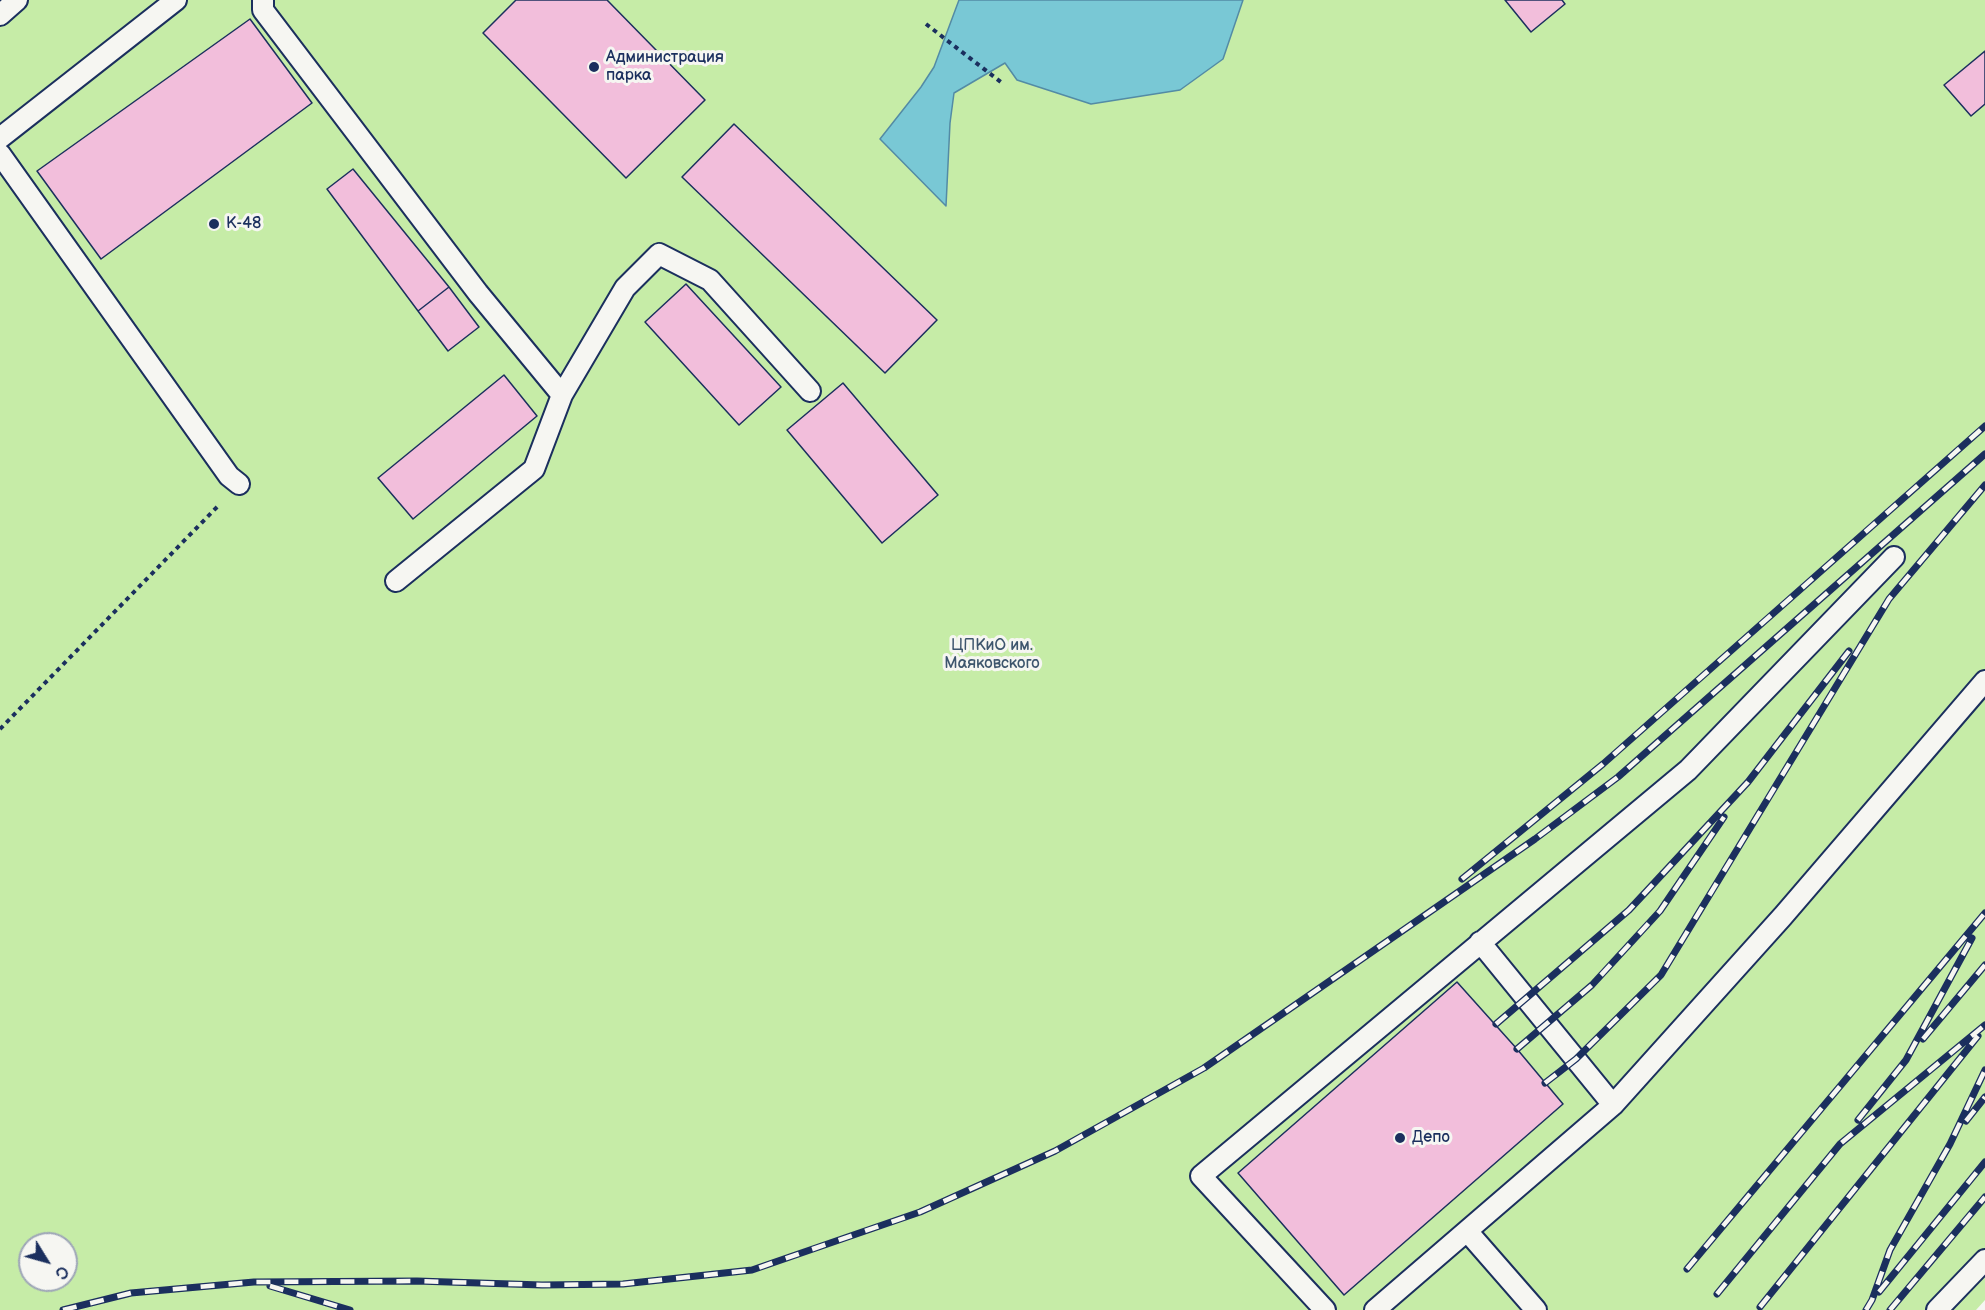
<!DOCTYPE html>
<html>
<head>
<meta charset="utf-8">
<style>
	body { margin:0 }
	#map { position:relative; width:1985px; height:1310px; overflow:hidden; background:#f6f6f2; font-family:"Balsamiq Sans",sans-serif }
	canvas { display:block }
	.north { position:absolute; left:18px; top:1232px; width:60px; height:60px; box-sizing:border-box; background:#f6f6f2; border:2px solid #9ea6b7; border-radius:50%; rotate:127deg; font-size:16px; font-weight:700; line-height:24px; text-align:center; color:#1b2f5e }
	.north::after { content:''; display:block; margin:auto; width:21px; height:27px; background:#1b2f5e; clip-path:polygon(50% 0,100% 100%,50% 72%,0 100%) }
</style>
</head>
<body>
<div id="map">
<canvas width="1985" height="1310"></canvas>
<div class="north">С</div>
</div>
<script>
const ctx = document.querySelector('canvas').getContext('2d');
ctx.lineJoin = 'round';
function fill(path, color) { ctx.fillStyle = color; ctx.fill(path, 'evenodd'); }
function strokePath(path, color, width, dash) { ctx.strokeStyle = color; ctx.lineWidth = width; ctx.lineCap = dash ? 'butt' : 'round'; ctx.setLineDash(dash || []); ctx.stroke(path); }
function label(font, color, halo, rows, align = 'center') {
  ctx.font = font + ' "Balsamiq Sans",sans-serif'; ctx.lineWidth = 6; ctx.setLineDash([]); ctx.textBaseline = 'middle'; ctx.strokeStyle = halo; ctx.fillStyle = color; for (const [text, x, y, turn = 0] of rows) {
    ctx.save(); ctx.translate(x, y); ctx.rotate((+turn || 0) * Math.PI / 180); ctx.textAlign = isNaN(turn) ? turn : align; if (halo) ctx.strokeText(text, 0, 0); ctx.fillText(text, 0, 0); ctx.restore();
  }
}
fill(new Path2D(`
	M 0,0 L 1985,0 L 1985,1300 L 1976,1310 L 0,1310 ZM 30,1244 L 66,1244 L 66,1280 L 30,1280 Z`), '#c6eca7');
const water = new Path2D(`
	M 959,0 L 1243,0 L 1223,59 L 1180,90 L 1091,104 L 1017,80 L 1005,63 L 954,93 L 950,123 L 946,206 L 880,139 L 921,87 L 934,67 Z`);
fill(water, '#79c8d5');
strokePath(water, '#538ba5', 1.5);
const building = new Path2D(`
	M 516,0 L 607,0 L 705,100 L 626,178 L 483,33 Z
	M 1505,0 L 1562,0 L 1565,4 L 1531,32 Z
	M 250,19 L 312,103 L 101,259 L 37,171 Z
	M 1985,51 L 1985,104 L 1971,116 L 1944,85 Z
	M 734,124 L 937,320 L 885,373 L 682,177 Z
	M 353,169 L 449,287 L 418,311 L 327,189 Z
	M 686,284 L 781,387 L 739,425 L 645,322 Z
	M 449,287 L 479,327 L 448,351 L 418,311 Z
	M 504,375 L 537,416 L 413,519 L 378,478 Z
	M 843,383 L 938,495 L 882,543 L 787,430 Z
	M 1457,982 L 1517,1049 L 1563,1104 L 1344,1295 L 1238,1173 Z`);
fill(building, '#f2bedb');
strokePath(building, '#1b2f5e', 1.5);
const lane = new Path2D(`
	M 263,0 L 263,10 L 478,293 L 562,395
	M 0,15 L 17,0
	M 0,138 L 176,0
	M 0,154 L 229,476 L 239,484
	M 396,581 L 534,469 L 562,395 L 625,288 L 659,254 L 710,280 L 810,391
	M 1480,942 L 1613,1105 L 1783,916 L 1985,681
	M 1467,1231 L 1536,1310
	M 1325,1310 L 1201,1176 L 1688,770 L 1894,557
	M 1375,1310 L 1613,1105
	M 1937,1310 L 1985,1260`);
strokePath(lane, '#1b2f5e', 24);
strokePath(new Path2D(`
	M 926,24 L 1002,83
	M 0,729 L 220,504`), '#1b2f5e', 4, [4.5, 4.5]);
strokePath(lane, '#f6f6f2', 20);
const rail = new Path2D(`
	M 1462,879 L 1603,764 L 1985,426
	M 1496,1024 L 1629,910 L 1748,782 L 1849,651
	M 1923,1039 L 1985,965
	M 1517,1049 L 1592,985 L 1660,911 L 1724,817
	M 1545,1083 L 1576,1059 L 1661,975 L 1889,599 L 1985,485
	M 1858,1120 L 1906,1060 L 1972,938
	M 1966,1121 L 1985,1097
	M 1687,1269 L 1985,913
	M 270,1286 L 350,1310
	M 1879,1292 L 1985,1162
	M 1717,1294 L 1840,1144 L 1985,1025
	M 1760,1307 L 1978,1036
	M 63,1310 L 131,1293 L 254,1282 L 417,1281 L 542,1285 L 623,1284 L 752,1270 L 920,1212 L 1055,1151 L 1204,1068 L 1535,839 L 1618,777 L 1985,454
	M 1866,1310 L 1872,1300 L 1890,1250 L 1950,1144 L 1985,1070
	M 1890,1310 L 1985,1197`);
strokePath(rail, '#1b2f5e', 7);
strokePath(rail, '#f6f6f2', 4.5, [14]);
for (const [x, y, r, color] of [
	[594,67,6,"#1b2f5e"],
	[214,224,6,"#1b2f5e"],
	[1400,1138,6,"#1b2f5e"]
]) { const dot = new Path2D(); dot.arc(x, y, r, 0, 2 * Math.PI); ctx.fillStyle = color; ctx.fill(dot); strokePath(dot, '#f6f6f2', 2); }
label('16px', '#1b2f5e', '#f6f6f2', [
	["Администрация",606,58],
	["парка",606,76],
	["К-48",226,224],
	["Депо",1412,1138]
], 'left');
label('16px', '#3d556d', '#f6f6f2', [
	["ЦПКиО им.",992,646],
	["Маяковского",992,664]
]);
</script>
</body>
</html>
